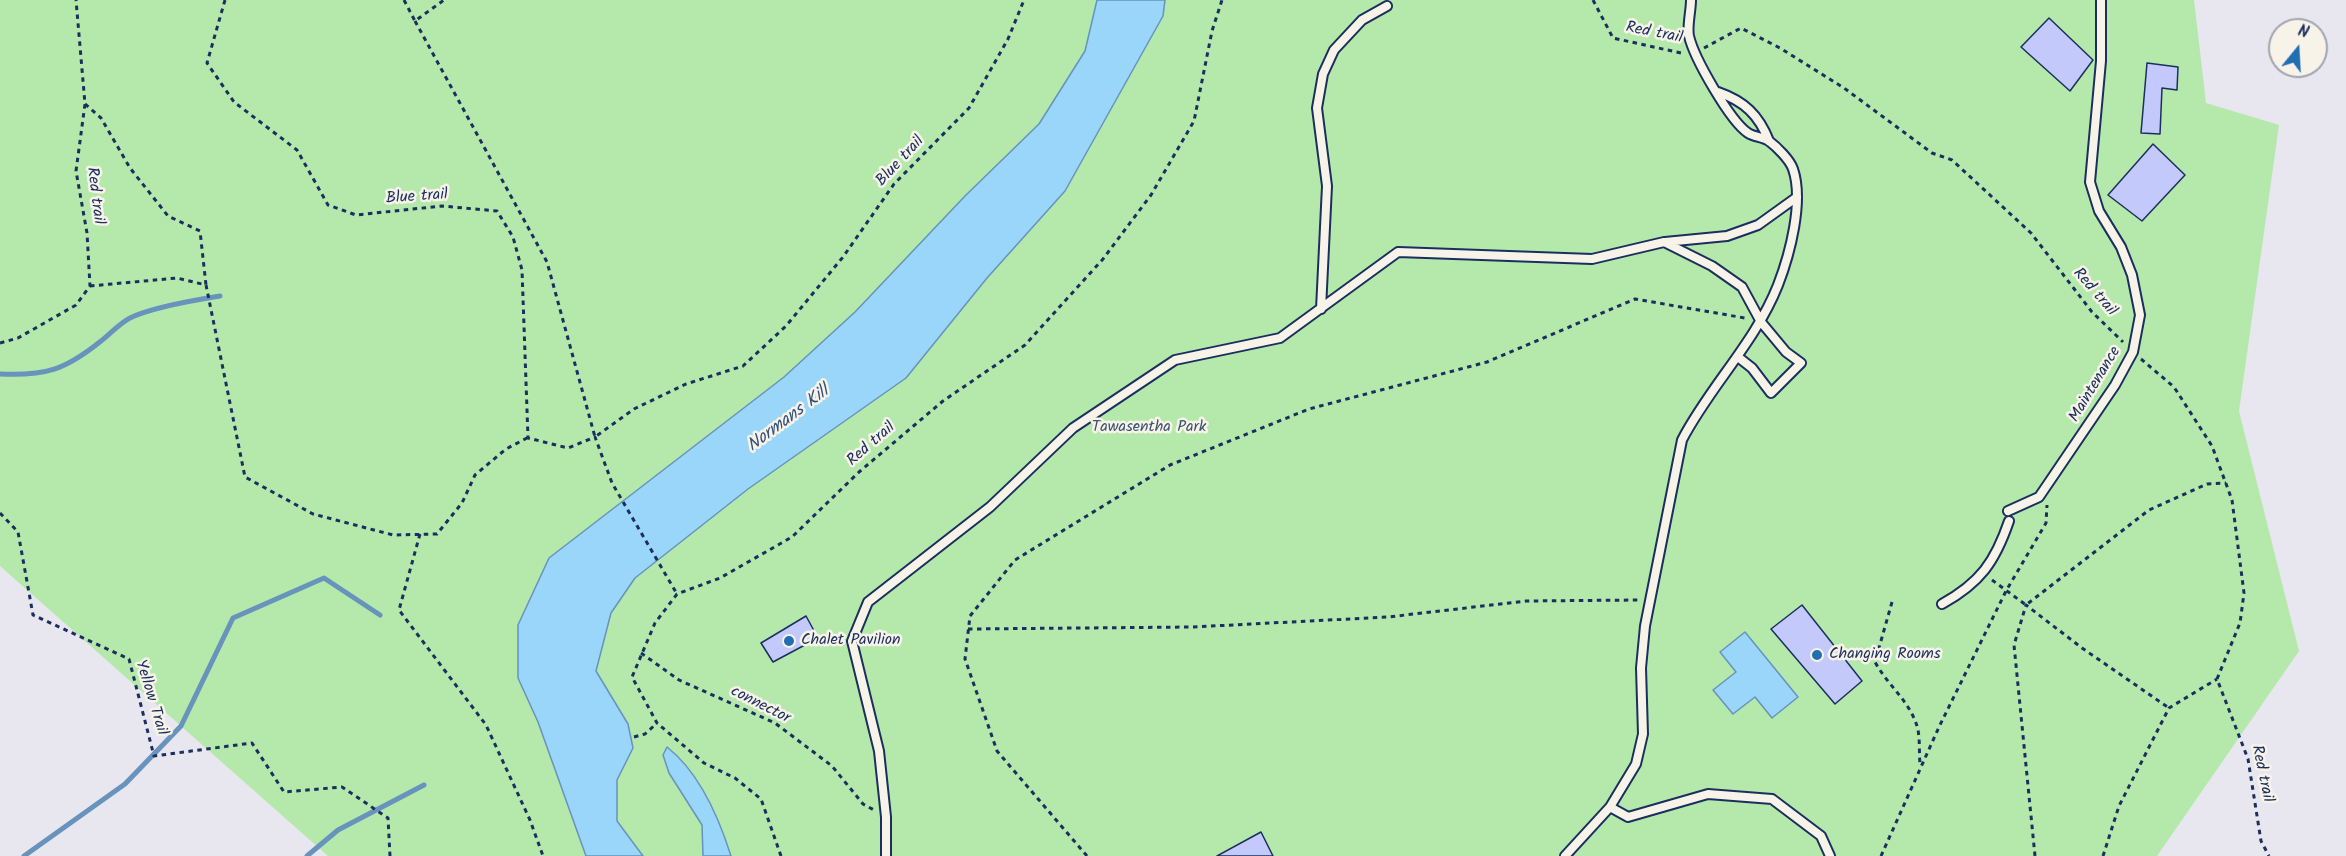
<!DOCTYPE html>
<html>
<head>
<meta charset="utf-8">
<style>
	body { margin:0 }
	#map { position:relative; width:2346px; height:856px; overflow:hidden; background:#e8e6ee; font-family:Kalam,sans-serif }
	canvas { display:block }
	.north { position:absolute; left:2268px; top:18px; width:60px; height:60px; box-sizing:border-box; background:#f7f3e8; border:2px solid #9fa5b1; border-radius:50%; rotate:18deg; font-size:16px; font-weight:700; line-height:24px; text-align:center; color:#1b2f5e }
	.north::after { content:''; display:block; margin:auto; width:21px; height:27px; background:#1f6fb2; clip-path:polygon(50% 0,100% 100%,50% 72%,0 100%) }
</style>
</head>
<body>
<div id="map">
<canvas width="2346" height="856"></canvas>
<div class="north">N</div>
</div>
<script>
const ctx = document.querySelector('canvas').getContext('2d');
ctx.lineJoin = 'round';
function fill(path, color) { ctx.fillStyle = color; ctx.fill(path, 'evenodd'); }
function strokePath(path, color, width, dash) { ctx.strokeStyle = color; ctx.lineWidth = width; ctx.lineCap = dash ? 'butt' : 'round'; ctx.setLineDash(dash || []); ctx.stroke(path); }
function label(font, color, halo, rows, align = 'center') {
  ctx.font = font + ' Kalam,sans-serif'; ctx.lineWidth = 5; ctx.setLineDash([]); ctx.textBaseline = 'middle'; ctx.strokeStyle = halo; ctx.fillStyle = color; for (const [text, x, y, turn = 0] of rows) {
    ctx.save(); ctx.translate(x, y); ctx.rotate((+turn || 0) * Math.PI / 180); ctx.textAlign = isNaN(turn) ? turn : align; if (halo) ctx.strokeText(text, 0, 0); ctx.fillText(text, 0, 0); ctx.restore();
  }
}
fill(new Path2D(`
	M 0,0 L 2194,0 L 2206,103 L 2279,125 L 2239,411 L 2299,651 L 2157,856 L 328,856 L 0,566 Z`), '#b4e9ab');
const water = new Path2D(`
	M 1097,0 L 1165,0 L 1163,16 L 1065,191 L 987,278 L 906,378 L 748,489 L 635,578 L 611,613 L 596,671 L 628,724 L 633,748 L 617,780 L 617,821 L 643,856 L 586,856 L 538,722 L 518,678 L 518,625 L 549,558 L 784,377 L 855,312 L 965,196 L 1039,124 L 1085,51 Z
	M 1745,632 L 1798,697 L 1772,718 L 1755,697 L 1733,714 L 1713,690 L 1736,672 L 1720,652 Z
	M 667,747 C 699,772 719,818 731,856 L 703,856 L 702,825 L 669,773 L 663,755 Z`);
fill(water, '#99d6fa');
strokePath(water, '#6793bc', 1.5);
strokePath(new Path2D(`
	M 0,374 C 46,376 65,370 101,341 C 110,334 120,323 130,318 C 152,307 195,300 220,296
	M 24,856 L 125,784 L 181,726 L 233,618 L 324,578 L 380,615
	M 307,856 L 338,830 L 424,785`), '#6793bc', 5);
const building = new Path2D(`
	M 2049,18 L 2093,60 L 2070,91 L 2021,47 Z
	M 2147,63 L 2178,67 L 2177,90 L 2162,88 L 2160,134 L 2141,133 Z
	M 2153,144 L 2185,175 L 2142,221 L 2108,195 Z
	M 1802,605 L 1862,681 L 1835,704 L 1771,629 Z
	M 806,616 L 818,638 L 773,662 L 761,643 Z
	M 1261,832 L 1273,856 L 1217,856 Z`);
fill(building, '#c4c9fb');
strokePath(building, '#1b2f5e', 1.5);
const service = new Path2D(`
	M 1718,92 C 1744,101 1759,115 1769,141
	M 1665,242 L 1727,236 L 1758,225 L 1797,197
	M 1321,309 L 1327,186 L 1317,108 L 1323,74 L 1334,50 L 1362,20 L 1387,6
	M 2008,511 L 2039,497 L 2115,385 L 2133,352 L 2140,315 L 2132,275 L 2121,247 L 2099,211 L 2090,182 L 2101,61 L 2101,0
	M 1942,604 C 1980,583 1995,562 2009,521
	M 1610,807 L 1628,817 L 1708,794 L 1772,799 L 1821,836 L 1830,856
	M 886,856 L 886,817 L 879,751 L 852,641 L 868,602 L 990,507 L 1073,428 L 1175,360 L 1280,338 L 1398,252 L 1592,259 L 1664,242 L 1712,266 L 1742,287 L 1761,322 L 1786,352 L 1801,363 L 1771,393 L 1752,368 L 1738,357
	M 1565,856 L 1610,807 L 1636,764 L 1643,734 L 1641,668 L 1645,626 L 1682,440 C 1710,386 1755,343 1778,285 C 1790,254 1804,201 1793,169 C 1790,160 1777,147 1769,141 C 1763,137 1754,137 1748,133 C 1730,121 1694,58 1689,36 C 1687,26 1691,11 1691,0`);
strokePath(service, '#1b2f5e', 12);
strokePath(new Path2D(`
	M 225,0 L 207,63 L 234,102 L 297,150 L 328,205 L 356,215 L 442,206 L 497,211 L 513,237 L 522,270 L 528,438 L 568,448 L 595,437 L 612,483 L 677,594
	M 404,0 L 415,21 L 444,0
	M 1593,0 L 1613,38 L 1681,53
	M 415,21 L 547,262 L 595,437 L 634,409 L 686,384 L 743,366 L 786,326 L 843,257 L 894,184 L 969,108 L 1008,39 L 1024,0
	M 1704,48 L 1741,28 L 1780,48 L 1844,88 L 1932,153 L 1952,160 L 2031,233 L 2092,312 L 2123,342
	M 85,104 L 101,118 L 130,168 L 168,216 L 200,231 L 206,285
	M 90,286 L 177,278 L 206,285 L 245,477 L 313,514 L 393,535 L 437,534 L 462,503 L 475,475 L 506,449 L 527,438
	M 0,343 L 18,338 L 76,305 L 90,286 L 87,233 L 76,171 L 85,104 L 76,0
	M 2141,359 L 2174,387 L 2212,446 L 2232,500 L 2244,593 L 2240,623 L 2217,679 L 2248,759 L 2261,841 L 2269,856
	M 0,513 L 18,532 L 33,615 L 129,659 L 154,756 L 252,743 L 284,792 L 342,787 L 388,818 L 390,856
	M 420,534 L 399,610 L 486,725 L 530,820 L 543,856
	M 1992,580 L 2026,605 L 2149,510 L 2207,484 L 2226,483
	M 1892,602 L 1875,662 C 1888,686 1912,703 1918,730 C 1920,741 1919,753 1920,764
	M 968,629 L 1193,627 L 1388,617 L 1526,601 L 1638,600
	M 641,653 L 679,680 L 775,723 L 832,766 L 863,804 L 874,810
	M 634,737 L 645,734 L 657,723
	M 781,856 L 761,799 L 735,778 L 704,763 L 657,723 L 632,677 L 655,623 L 677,594 L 720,578 L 792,537 L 859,472 L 943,401 L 1025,345 L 1103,259 L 1151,195 L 1194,121 L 1212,31 L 1222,0
	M 1087,856 L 997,751 L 965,659 L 970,616 L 1015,560 L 1170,465 L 1309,409 L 1487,362 L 1635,299 L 1745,318
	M 1881,856 L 1939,727 L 2006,591 L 2046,523 L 2047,505
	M 2035,856 L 2014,645 L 2026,605 L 2082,648 L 2169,708
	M 2103,856 L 2119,806 L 2169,708 L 2217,679`), '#1b2f5e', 3, [4.5, 4.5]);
strokePath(service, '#f7f3e8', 8);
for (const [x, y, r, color] of [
	[789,641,6,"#1f6fb2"],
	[1817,655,6,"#1f6fb2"]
]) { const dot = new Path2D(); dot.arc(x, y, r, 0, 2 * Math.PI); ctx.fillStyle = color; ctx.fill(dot); strokePath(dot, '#f7f3e8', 2); }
label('16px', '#1b2f5e', '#f7f3e8', [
	["Red trail",1654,34,11],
	["Blue trail",901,162,-47],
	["Red trail",94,196,83],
	["Blue trail",417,198,-4],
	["Red trail",2094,293,49],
	["Maintenance",2096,385,-59],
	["Red trail",872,445,-41],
	["Yellow Trail",150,698,73],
	["connector",760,706,27],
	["Red trail",2261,774,78]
]);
label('16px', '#3a546d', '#f7f3e8', [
	["Tawasentha Park",1149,428]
]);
label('16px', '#1b2f5e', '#f7f3e8', [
	["Chalet Pavilion",801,641],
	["Changing Rooms",1829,655]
], 'left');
label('italic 18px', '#34507d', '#f7f3e8', [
	["Normans Kill",789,420,-37]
]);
</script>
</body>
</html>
